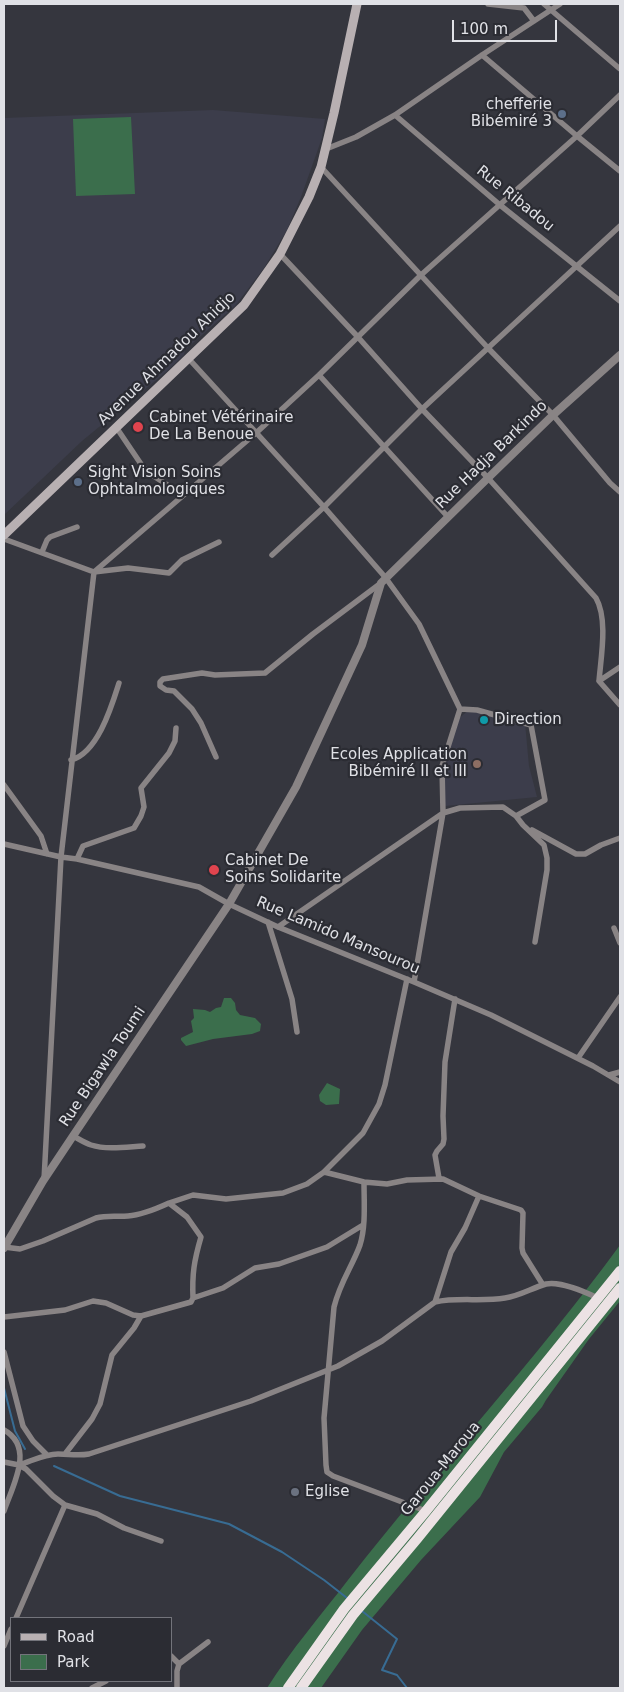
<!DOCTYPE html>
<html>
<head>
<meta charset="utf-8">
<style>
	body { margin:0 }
	#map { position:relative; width:624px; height:1692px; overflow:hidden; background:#35363e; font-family:"DejaVu Sans",sans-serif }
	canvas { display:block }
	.frame { position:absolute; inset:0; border:5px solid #e0e1e6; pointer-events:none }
	.legend { position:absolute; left:10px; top:1617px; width:162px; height:65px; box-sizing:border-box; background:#2b2c33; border:1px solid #73747b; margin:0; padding:6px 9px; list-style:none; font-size:15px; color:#e0e1e6 }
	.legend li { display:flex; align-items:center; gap:10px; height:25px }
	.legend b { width:25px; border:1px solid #73747b }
	.scale { position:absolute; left:452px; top:20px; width:105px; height:22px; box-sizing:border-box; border:2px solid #e0e1e6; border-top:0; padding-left:6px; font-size:15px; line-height:18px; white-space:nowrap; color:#e0e1e6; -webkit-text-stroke:4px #2b2c33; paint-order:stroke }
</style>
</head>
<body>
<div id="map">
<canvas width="624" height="1692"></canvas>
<div class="frame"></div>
<ul class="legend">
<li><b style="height:6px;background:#b8b0b2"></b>Road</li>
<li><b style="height:14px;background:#3b6e4c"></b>Park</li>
</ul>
<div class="scale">100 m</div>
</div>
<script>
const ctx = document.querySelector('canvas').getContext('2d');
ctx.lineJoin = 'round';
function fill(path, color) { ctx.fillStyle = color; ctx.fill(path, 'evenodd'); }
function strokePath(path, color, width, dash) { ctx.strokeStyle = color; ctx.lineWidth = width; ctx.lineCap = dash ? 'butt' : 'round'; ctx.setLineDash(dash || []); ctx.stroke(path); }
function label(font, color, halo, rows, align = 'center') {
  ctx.font = font + ' "DejaVu Sans",sans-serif'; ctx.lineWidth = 4.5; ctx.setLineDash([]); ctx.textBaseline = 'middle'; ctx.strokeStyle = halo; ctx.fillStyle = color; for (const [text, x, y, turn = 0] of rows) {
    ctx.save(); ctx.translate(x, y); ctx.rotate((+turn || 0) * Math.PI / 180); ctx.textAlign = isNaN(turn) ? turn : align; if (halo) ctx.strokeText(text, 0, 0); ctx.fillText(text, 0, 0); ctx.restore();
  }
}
fill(new Path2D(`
	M 213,110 L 325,119 L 322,138 L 301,197 L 287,230 L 264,268 L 235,306 L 185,350 L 184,355 L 166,372 L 82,441 L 4,515 L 4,118 Z
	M 470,709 L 525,723 L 529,766 L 537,797 L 445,806 L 444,767 L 457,720 Z`), '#3c3d4b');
fill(new Path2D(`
	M 131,117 L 135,194 L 76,196 L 73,119 Z
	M 224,998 L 231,998 L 235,1003 L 236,1010 L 240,1015 L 255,1018 L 261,1024 L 260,1031 L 252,1034 L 213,1039 L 186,1046 L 181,1040 L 181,1038 L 193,1032 L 191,1021 L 194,1018 L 193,1009 L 205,1010 L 210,1012 L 216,1008 L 221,1007 Z
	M 327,1083 L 340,1089 L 339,1104 L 326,1105 L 320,1101 L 319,1095 Z
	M 620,1245 L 620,1301 L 589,1339 L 546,1400 L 542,1407 L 504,1452 L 480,1497 L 421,1560 L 362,1630 L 321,1688 L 267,1688 C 291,1650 321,1615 348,1580 C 437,1466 535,1361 620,1245 Z`), '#3b6e4c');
strokePath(new Path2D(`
	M 4,1388 L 15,1431 L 25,1449
	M 54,1466 L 120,1496 L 229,1524 L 282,1552 L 324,1580 L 347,1598
	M 362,1611 L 397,1639 L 382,1670 L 397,1675 L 407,1688`), '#386c93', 2);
strokePath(new Path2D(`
	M 488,4 L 524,8 L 534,21
	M 544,4 L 620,69
	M 482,55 L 577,136 L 620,171
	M 395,115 L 500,205 L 620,301
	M 326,149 L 356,137 L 395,115 L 482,55 L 560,4
	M 321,167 L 488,348 L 553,415 L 610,483 L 620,492
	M 280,254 L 357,336 L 422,409 L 488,478 L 596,598 C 608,619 601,657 599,681 L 620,705
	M 189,359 L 324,507 L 385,577 L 419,624 L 460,709 L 442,766 L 443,813 L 414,982
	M 319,375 L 448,517
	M 116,427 L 143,467 L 152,475 L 183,495
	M 4,539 L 94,572 L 128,568 L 169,573 L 182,560 L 219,542
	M 42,552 L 47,540 L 50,537 L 77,527
	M 272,555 L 324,507 L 422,409 L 620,226
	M 599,681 L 620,667
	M 460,709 L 477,710 L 531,725 L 545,800 L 516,816
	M 216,757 L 201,723 L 192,709 L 174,691 L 166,690 L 160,686 L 160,682 L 163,679 L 202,673 L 215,675 L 265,673 L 313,634 L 381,583
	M 71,760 C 98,753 112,705 119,683
	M 4,785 L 41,836 L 47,854
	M 532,830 L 576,854 L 585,854 L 601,845 L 620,838
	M 4,844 L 61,857 L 77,859 L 199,887 L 229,904 L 278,927 L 414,982 L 491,1015 L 593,1066 L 620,1082
	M 77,859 L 83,846 L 134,828 L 141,816 L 144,807 L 141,788 L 169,753 L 175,741 L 176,728
	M 268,922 L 292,999 L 297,1032
	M 278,927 L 443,813 L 460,808 L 503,807 L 516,816 L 523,825 L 544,845 L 547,858 L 547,870 L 535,942
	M 614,928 L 620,943
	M 578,1058 L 620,997
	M 609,1075 L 620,1072
	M 73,1136 C 79,1139 85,1143 91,1145 C 107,1150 126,1147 143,1146
	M 324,1172 L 364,1182 L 387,1184 L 407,1180 L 443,1179 L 479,1196 L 521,1210 L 523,1213 L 522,1248 L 523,1253 L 543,1285
	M 439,1178 L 435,1155 L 437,1151 L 443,1144 L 444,1139 L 443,1116 L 445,1062 L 455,999
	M 44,1180 L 61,857 L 94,572 L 256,433 L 319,375 L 421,275 L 577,136 L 620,95
	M 364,1182 C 364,1202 366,1226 360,1245 C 352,1267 340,1282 334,1307 L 324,1418 L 326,1465 L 327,1472 L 333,1476 L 426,1511
	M 169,1203 L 193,1195 L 226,1199 L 283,1193 L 307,1184 L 324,1172 L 363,1133 L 379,1104 L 385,1085 L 407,979
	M 193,1298 L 223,1288 L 255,1268 L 279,1264 L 327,1247 L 363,1225
	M 435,1302 L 451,1252 L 465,1228 L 479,1196
	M 4,1317 L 65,1310 L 93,1301 L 106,1303 L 133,1315 L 141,1316 L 191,1302 L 193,1298 C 192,1274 194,1261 201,1237 L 187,1217 L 169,1203 C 156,1209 142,1215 128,1216 C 117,1217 107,1215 96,1218 L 43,1241 L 20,1249 L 4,1247
	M 4,1352 L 23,1426 L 33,1441 L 47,1455
	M 4,1430 C 35,1447 13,1485 4,1511
	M 65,1454 L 92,1419 L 100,1404 L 112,1355 L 134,1328 L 141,1316
	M 4,1462 L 19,1465 L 26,1469 L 53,1496 L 65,1505 L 97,1514 L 124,1528 L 161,1541
	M 19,1465 C 32,1461 44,1454 58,1454 C 69,1454 78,1456 89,1454 L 251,1401 L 338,1366 L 382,1341 L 435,1302 C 458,1297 482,1302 505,1298 C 520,1296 532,1288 546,1284 C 561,1281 585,1292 598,1298
	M 16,1618 L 65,1505
	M 4,1646 L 11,1629
	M 171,1656 L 179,1664
	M 92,1688 L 106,1681
	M 177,1688 L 177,1671 L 179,1664 L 208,1642`), '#898485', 5.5);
strokePath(new Path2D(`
	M 4,1248 L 43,1181 L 73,1136 L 229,904 L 296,787 L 362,645 L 381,583 L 488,478 L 553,415 L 620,355`), '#898485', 8);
strokePath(new Path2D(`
	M 4,535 L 244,305 L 280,254 L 309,197 L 321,167 L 334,113 L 357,4`), '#b8b0b2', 9);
strokePath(new Path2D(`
	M 288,1688 L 344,1609 L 426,1511 L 620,1271
	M 301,1688 L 353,1615 L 417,1539 L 620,1288`), '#ece2e4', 10);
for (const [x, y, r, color] of [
	[562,114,5,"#5c6f8a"],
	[138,427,6,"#e0444e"],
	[78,482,5,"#5c6f8a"],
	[484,720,5,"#0f9aa8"],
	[477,764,5,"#8d6e63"],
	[214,870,6,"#e0444e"],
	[295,1492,5,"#6b7280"]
]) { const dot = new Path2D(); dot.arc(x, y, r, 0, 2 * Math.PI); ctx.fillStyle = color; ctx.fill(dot); strokePath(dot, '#2b2c33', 2); }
label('15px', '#e0e1e6', '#2b2c33', [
	["chefferie",552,105,"right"],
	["Bibémiré 3",552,122,"right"],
	["Cabinet Vétérinaire",149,418],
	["De La Benoue",149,435],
	["Sight Vision Soins",88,473],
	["Ophtalmologiques",88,490],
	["Direction",494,720],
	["Ecoles Application",467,755,"right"],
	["Bibémiré II et III",467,772,"right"],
	["Cabinet De",225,861],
	["Soins Solidarite",225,878],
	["Eglise",305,1492]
], 'left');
label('15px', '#e0e1e6', '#2b2c33', [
	["Rue Ribadou",515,199,39],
	["Avenue Ahmadou Ahidjo",167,359,-44],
	["Rue Hadja Barkindo",492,455,-44],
	["Rue Lamido Mansourou",338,936,23],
	["Rue Bigawla Toumi",103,1067,-56],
	["Garoua-Maroua",441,1469,-51]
]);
</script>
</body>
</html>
